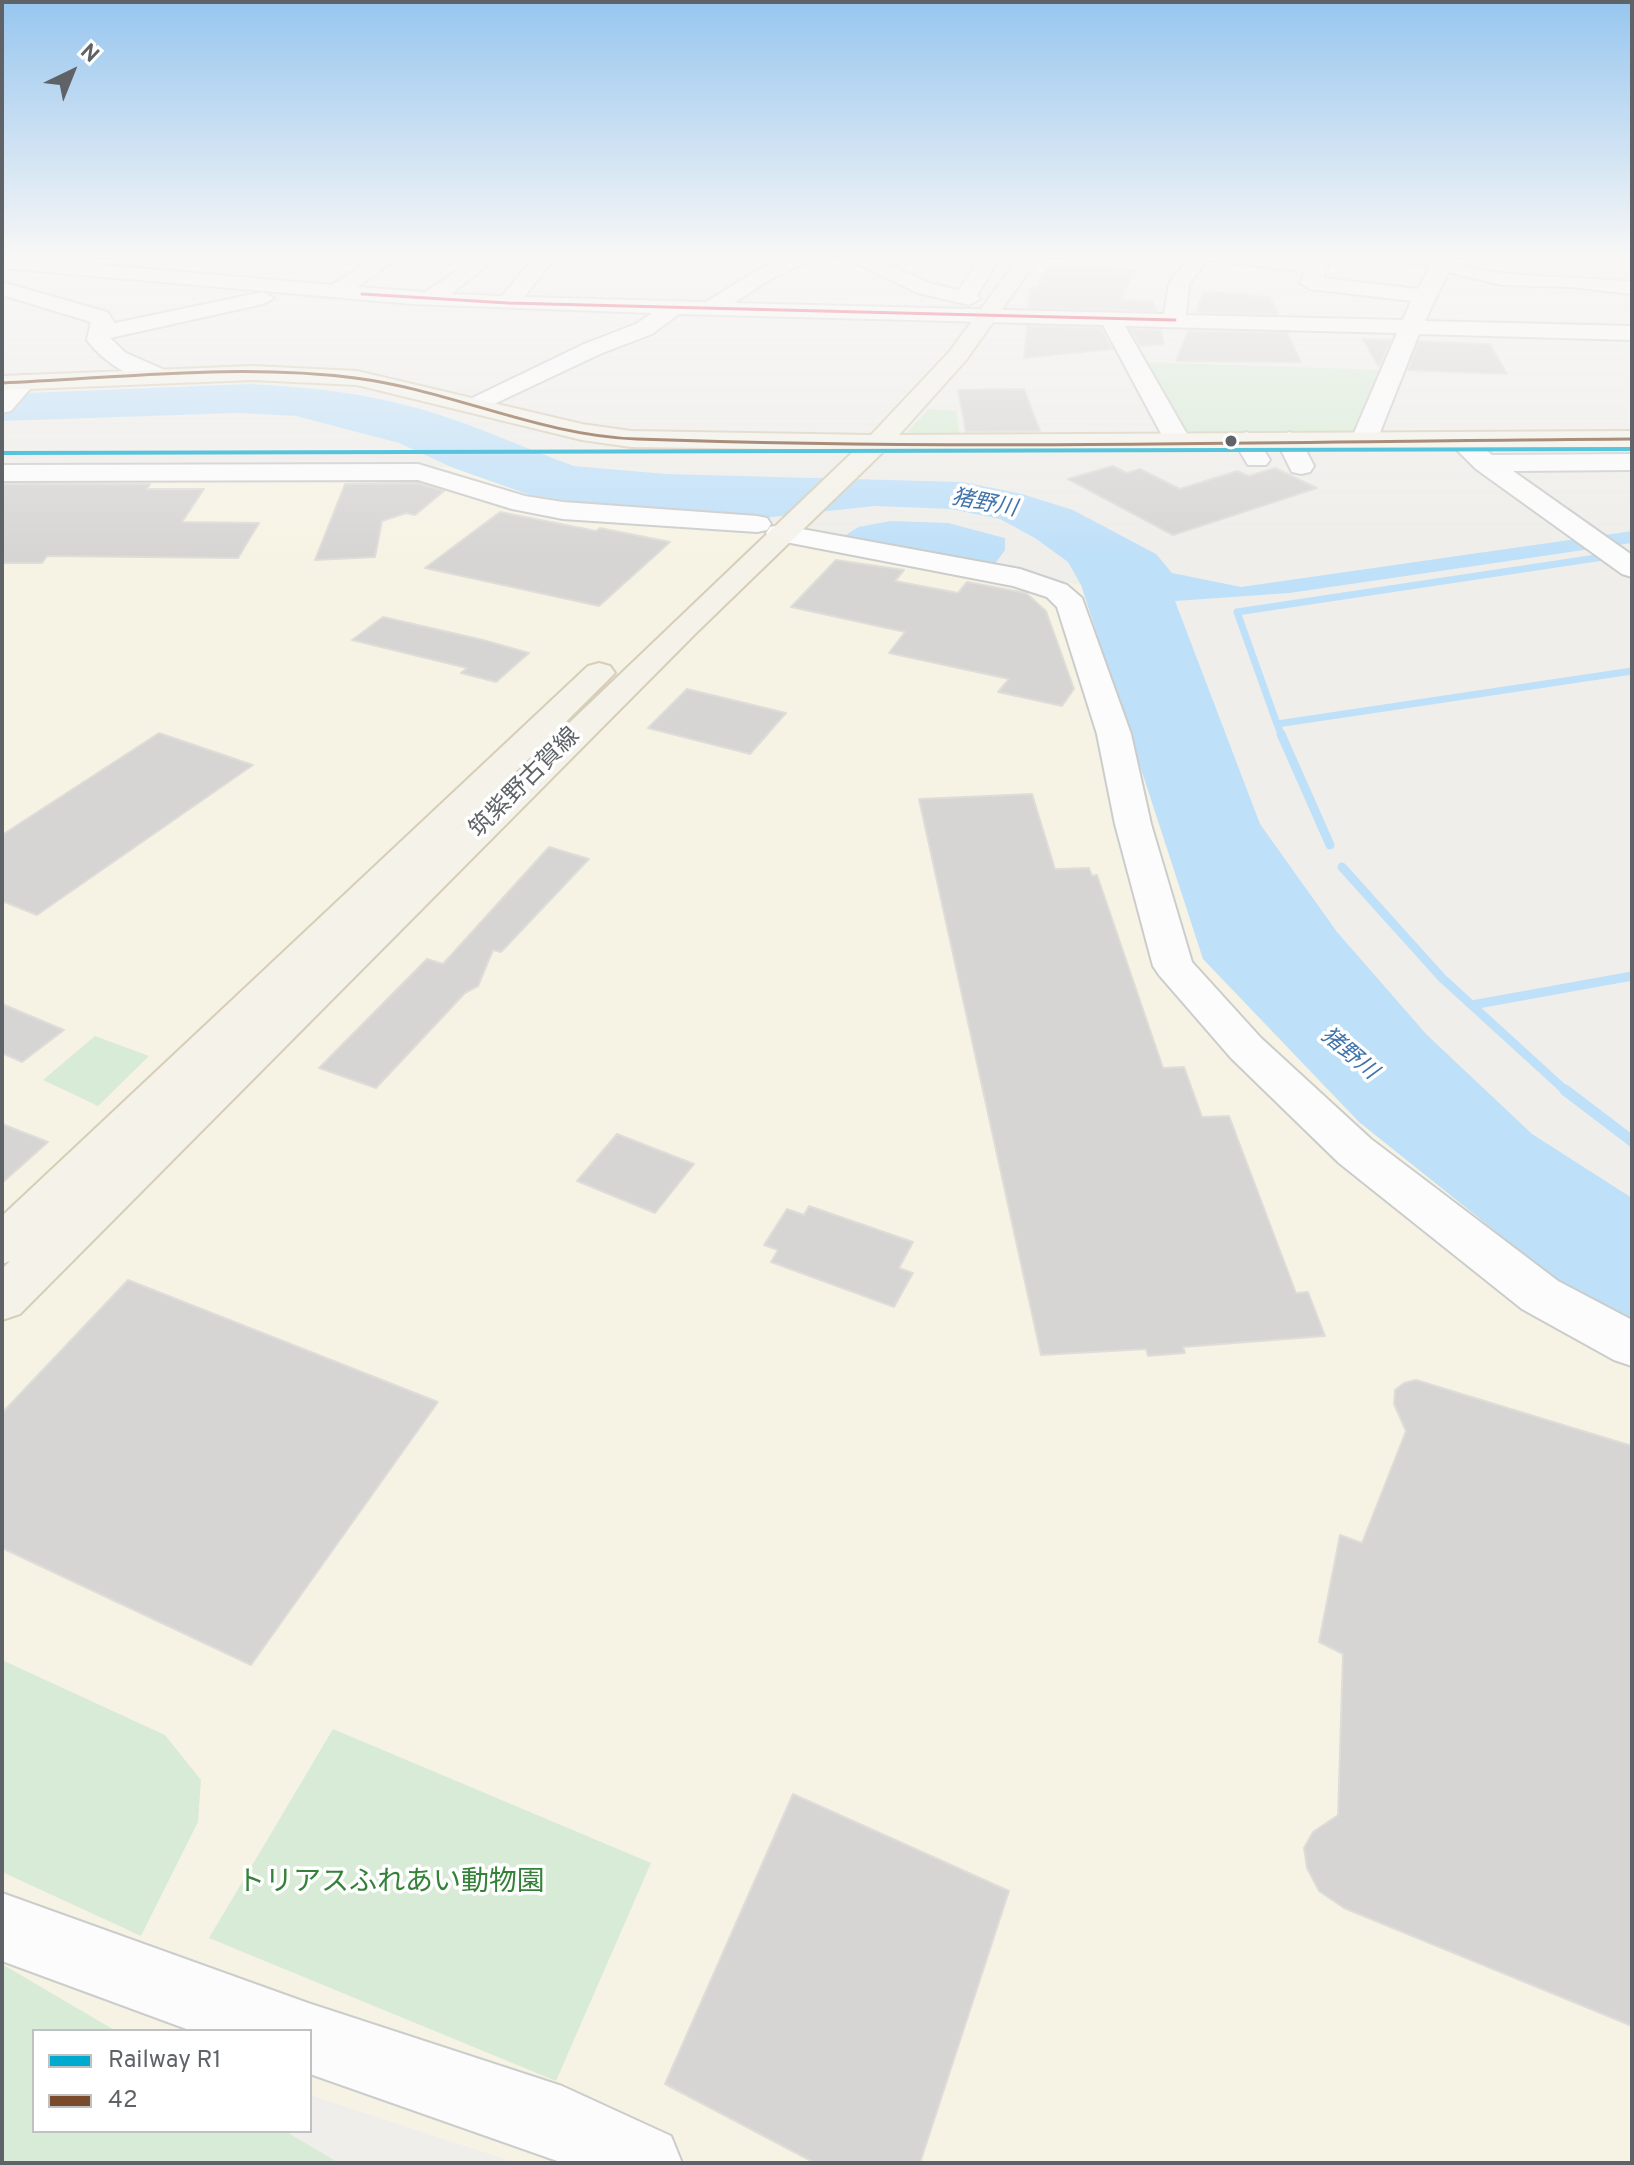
<!DOCTYPE html>
<html>
<head>
<meta charset="utf-8">
<style>
	body { margin:0 }
	#map { position:relative; width:1634px; height:2165px; overflow:hidden; background:#efeeea; font-family:Overpass,sans-serif }
	canvas { display:block }
	.frame { position:absolute; inset:0; border:4px solid #5f6368; pointer-events:none }
	.legend { position:absolute; left:32px; top:2029px; width:280px; height:104px; box-sizing:border-box; background:#fff; border:2px solid #bfc1c3; margin:0; padding:10px 14px; list-style:none; font-size:24px; color:#5f6368 }
	.legend li { display:flex; align-items:center; gap:16px; height:40px }
	.legend b { width:40px; border:2px solid #bfc1c3 }
	.north { position:absolute; left:32px; top:32px; width:80px; height:80px; -webkit-text-stroke:6px #fff; paint-order:stroke; rotate:43deg; font-size:22px; font-weight:700; line-height:32px; text-align:center; color:#5f6368 }
	.north::after { content:''; display:block; margin:auto; width:28px; height:36px; background:#5f6368; clip-path:polygon(50% 0,100% 100%,50% 72%,0 100%) }
</style>
</head>
<body>
<div id="map">
<canvas width="1634" height="2165"></canvas>
<div class="frame"></div>
<ul class="legend">
<li><b style="height:10px;background:#00a9ce"></b>Railway R1</li>
<li><b style="height:10px;background:#7a4b2a"></b>42</li>
</ul>
<div class="north">N</div>
</div>
<script>
const ctx = document.querySelector('canvas').getContext('2d');
ctx.lineJoin = 'round';
function fill(path, color) { ctx.fillStyle = color; ctx.fill(path, 'evenodd'); }
function strokePath(path, color, width, dash) { ctx.strokeStyle = color; ctx.lineWidth = width; ctx.lineCap = dash ? 'butt' : 'round'; ctx.setLineDash(dash || []); ctx.stroke(path); }
function label(font, color, halo, rows, align = 'center') {
  ctx.font = font + ' Overpass,"Noto Sans JP",sans-serif'; ctx.lineWidth = 7; ctx.setLineDash([]); ctx.textBaseline = 'middle'; ctx.strokeStyle = halo; ctx.fillStyle = color; for (const [text, x, y, turn = 0] of rows) {
    ctx.save(); ctx.translate(x, y); ctx.rotate((+turn || 0) * Math.PI / 180); ctx.textAlign = isNaN(turn) ? turn : align; if (halo) ctx.strokeText(text, 0, 0); ctx.fillText(text, 0, 0); ctx.restore();
  }
}
fill(new Path2D(`
	M 2,467 L 451,467 L 530,495 L 753,519 L 1081,585 L 1203,959 L 1550,1275 L 1632,1320 L 1632,2163 L 517,2163 L 310,2095 L 310,2031 L 115,2031 L 2,1994 Z`), '#f7f3e4');
fill(new Path2D(`
	M 1145,362 L 1385,370 L 1357,433 L 1188,432 Z
	M 929,409 L 956,411 L 960,437 L 903,436 Z
	M 95,1036 L 149,1056 L 98,1106 L 43,1080 Z
	M 2,1660 L 165,1735 L 201,1780 L 198,1822 L 141,1936 L 2,1872 Z
	M 333,1729 L 651,1863 L 556,2081 L 209,1938 Z
	M 2,1964 L 116,2031 L 34,2031 L 34,2131 L 285,2131 L 339,2163 L 2,2163 Z`), '#d8ebd6');
fill(new Path2D(`
	M 249,384 C 309,387 366,393 424,410 C 475,425 524,448 574,466 L 666,474 L 963,482 L 1022,494 L 1073,510 L 1156,554 L 1172,573 L 1241,587 L 1632,531 L 1632,543 L 1289,593 L 1175,601 L 1260,824 L 1337,932 L 1427,1035 L 1532,1134 L 1632,1198 L 1632,1320 L 1550,1275 L 1359,1122 L 1203,959 L 1081,585 L 1068,562 L 1035,538 L 1000,519 L 951,509 L 875,506 L 753,519 L 631,510 L 530,495 L 451,467 L 399,443 L 296,416 L 237,413 L 2,421 L 2,394 Z
	M 891,521 L 948,523 L 1005,538 L 1005,550 L 991,569 L 840,539 L 858,527 Z`), '#bfe0f9');
strokePath(new Path2D(`
	M 1603,557 L 1237,612 L 1277,724 L 1632,671
	M 1277,724 L 1282,736`), '#bfe0f9', 7);
strokePath(new Path2D(`
	M 1281,734 L 1330,845
	M 1342,867 L 1442,978 L 1567,1092
	M 1472,1005 L 1632,976`), '#bfe0f9', 9);
strokePath(new Path2D(`
	M 1565,1090 L 1632,1141`), '#bfe0f9', 11);
const building = new Path2D(`
	M 1050,263 L 1136,270 L 1120,300 L 1153,301 L 1156,311 L 1028,308 L 1030,288 L 1037,288 Z
	M 1204,291 L 1270,297 L 1278,314 L 1196,312 Z
	M 1027,326 L 1101,328 L 1112,349 L 1024,358 Z
	M 1130,329 L 1161,330 L 1164,344 L 1140,346 Z
	M 1188,331 L 1287,333 L 1301,362 L 1176,361 Z
	M 1363,339 L 1391,340 L 1379,366 L 1378,366 Z
	M 1419,341 L 1490,344 L 1507,374 L 1408,370 Z
	M 1024,389 L 1040,431 L 966,432 L 958,390 Z
	M 1113,466 L 1127,473 L 1140,469 L 1180,489 L 1237,471 L 1249,476 L 1275,468 L 1317,488 L 1173,535 L 1068,479 Z
	M 418,483 L 444,491 L 415,515 L 406,513 L 382,521 L 375,557 L 315,560 L 345,484 Z
	M 2,484 L 150,484 L 147,489 L 204,489 L 182,522 L 259,523 L 238,558 L 47,556 L 42,563 L 2,563 Z
	M 500,512 L 596,531 L 600,528 L 670,542 L 599,606 L 425,568 Z
	M 836,560 L 904,570 L 895,581 L 958,593 L 967,582 L 1026,593 L 1046,611 L 1074,689 L 1062,706 L 998,692 L 1009,679 L 889,653 L 905,632 L 791,607 Z
	M 383,617 L 483,640 L 529,653 L 496,682 L 461,673 L 467,668 L 352,640 Z
	M 687,689 L 786,713 L 750,754 L 648,728 Z
	M 159,733 L 253,765 L 37,915 L 2,901 L 2,835 Z
	M 1032,794 L 1055,869 L 1089,868 L 1092,876 L 1097,875 L 1163,1068 L 1184,1067 L 1202,1117 L 1229,1116 L 1296,1293 L 1308,1292 L 1325,1336 L 1183,1347 L 1185,1353 L 1148,1356 L 1146,1349 L 1041,1355 L 919,799 Z
	M 549,847 L 589,859 L 501,952 L 493,950 L 478,986 L 465,993 L 376,1088 L 319,1068 L 427,959 L 443,964 Z
	M 2,1004 L 64,1030 L 22,1062 L 2,1053 Z
	M 2,1124 L 48,1142 L 2,1183 Z
	M 617,1134 L 694,1164 L 655,1213 L 577,1181 Z
	M 809,1206 L 913,1242 L 899,1268 L 913,1273 L 894,1307 L 771,1262 L 778,1250 L 764,1245 L 787,1209 L 804,1215 Z
	M 128,1280 L 438,1402 L 251,1665 L 2,1548 L 2,1413 Z
	M 1416,1380 L 1632,1446 L 1632,2026 L 1344,1908 L 1319,1891 L 1307,1868 L 1304,1848 L 1313,1832 L 1338,1815 L 1343,1654 L 1319,1642 L 1340,1535 L 1362,1543 L 1406,1431 L 1394,1404 L 1395,1390 L 1404,1383 Z
	M 793,1794 L 1009,1891 L 920,2163 L 815,2163 L 665,2084 Z`);
fill(building, '#d6d5d3');
strokePath(building, '#deddd9', 2);
const minor = new Path2D(`
	M 381,253 L 405,253 L 357,287 L 425,292 L 481,255 L 491,261 L 488,265 L 451,294 L 502,296 L 538,253 L 559,253 L 524,297 L 706,302 L 758,270 L 801,253 L 830,253 L 772,278 L 734,303 L 1164,314 L 1169,284 L 1192,253 L 1249,253 L 1311,260 L 1314,253 L 1334,253 L 1323,278 L 1418,289 L 1430,267 L 1390,257 L 1387,253 C 1433,253 1460,268 1502,273 C 1544,278 1589,277 1632,282 L 1632,294 L 1573,287 L 1502,285 L 1448,272 L 1425,321 L 1632,326 L 1632,340 L 1419,334 L 1377,440 L 1364,448 L 1351,440 L 1397,333 L 1125,326 L 1191,441 L 1178,449 L 1165,441 L 1103,325 L 679,314 L 652,334 L 600,354 L 475,413 L 466,411 L 463,406 L 466,401 L 584,344 L 636,324 L 652,313 L 412,304 L 2,268 L 2,256 L 332,285 ZM 1208,260 L 1305,272 L 1300,283 L 1310,289 L 1411,301 L 1403,320 L 1186,315 L 1189,284 Z
	M 834,253 L 861,253 L 932,284 L 959,290 L 983,253 L 1003,253 L 977,295 L 980,299 L 969,305 L 918,293 Z
	M 2,282 L 107,312 L 115,323 L 263,292 L 274,298 L 263,304 L 110,338 L 126,353 L 167,371 L 171,376 L 167,381 C 141,388 102,361 87,340 L 91,322 L 2,295 Z
	M 24,375 L 36,382 L 11,411 L 2,413 L 2,392 L 16,377 Z
	M 1246,432 L 1255,435 L 1270,460 L 1266,465 L 1248,465 L 1233,440 Z
	M 1289,432 L 1298,435 L 1314,466 L 1310,472 L 1301,474 L 1292,472 L 1276,440 Z
	M 1460,432 L 1469,435 L 1492,455 L 1632,454 L 1632,470 L 1513,471 L 1632,555 L 1632,577 L 1622,574 L 1476,469 L 1447,440 Z
	M 418,464 L 525,496 L 563,502 L 757,516 L 767,518 L 771,524 L 767,530 L 757,532 L 563,519 L 512,509 L 418,480 L 2,481 L 2,465 Z
	M 780,525 L 1020,569 L 1067,585 L 1082,598 L 1131,734 L 1151,824 L 1192,962 L 1261,1038 L 1371,1139 L 1558,1281 L 1632,1320 L 1632,1366 L 1614,1360 L 1522,1309 L 1339,1163 L 1231,1058 L 1159,975 L 1153,966 L 1115,824 L 1097,734 L 1057,607 L 1047,597 L 1013,586 L 770,539 L 766,533 L 770,527 Z
	M 2,1893 L 308,2003 L 562,2086 L 671,2136 L 682,2163 L 563,2163 L 310,2074 L 310,2031 L 192,2031 L 2,1961 Z`);
const major = new Path2D(`
	M 1022,253 L 1042,253 L 966,360 L 899,435 L 1632,431 L 1632,447 L 884,451 L 697,632 L 20,1314 L 2,1320 L 2,1269 L 10,1261 L 2,1264 L 2,1216 L 588,666 L 599,663 L 610,666 L 615,673 L 456,831 L 855,450 L 631,447 L 582,440 L 357,385 L 253,380 L 2,390 L 2,376 L 253,366 L 357,371 L 582,424 L 631,431 L 871,435 L 950,351 Z`);
strokePath(minor, '#cbcccc', 4);
strokePath(major, '#d7ceb8', 4);
fill(minor, '#fdfcfc');
fill(major, '#f4f2e9');
strokePath(new Path2D(`
	M 2,383 C 118,378 240,363 355,378 C 450,390 541,436 637,439 C 968,451 1301,441 1632,439`), '#7a4b2a', 3);
strokePath(new Path2D(`
	M 362,294 L 508,303 L 1175,320`), '#e4002b', 3);
strokePath(new Path2D(`
	M 2,453 L 1632,449`), '#00a9ce', 4);
const sky = ctx.createLinearGradient(0, 0, 0, 556);
sky.addColorStop(0, '#97c6ef');
sky.addColorStop(0.46, '#f8f7f6');
sky.addColorStop(1, '#f8f7f600');
ctx.fillStyle = sky;
ctx.fillRect(0, 0, 1634, 556);
for (const [x, y, r, color] of [
	[1231,441,7,"#5f6368"]
]) { const dot = new Path2D(); dot.arc(x, y, r, 0, 2 * Math.PI); ctx.fillStyle = color; ctx.fill(dot); strokePath(dot, '#fff', 3); }
label('italic 22px', '#4174aa', '#fff', [
	["猪野川",984,505,11],
	["猪野川",1348,1055,40]
]);
label('24px', '#5f6368', '#fff', [
	["筑紫野古賀線",526,784,-45]
]);
label('28px', '#348238', '#fff', [
	["トリアスふれあい動物園",391,1884]
]);
</script>
</body>
</html>
